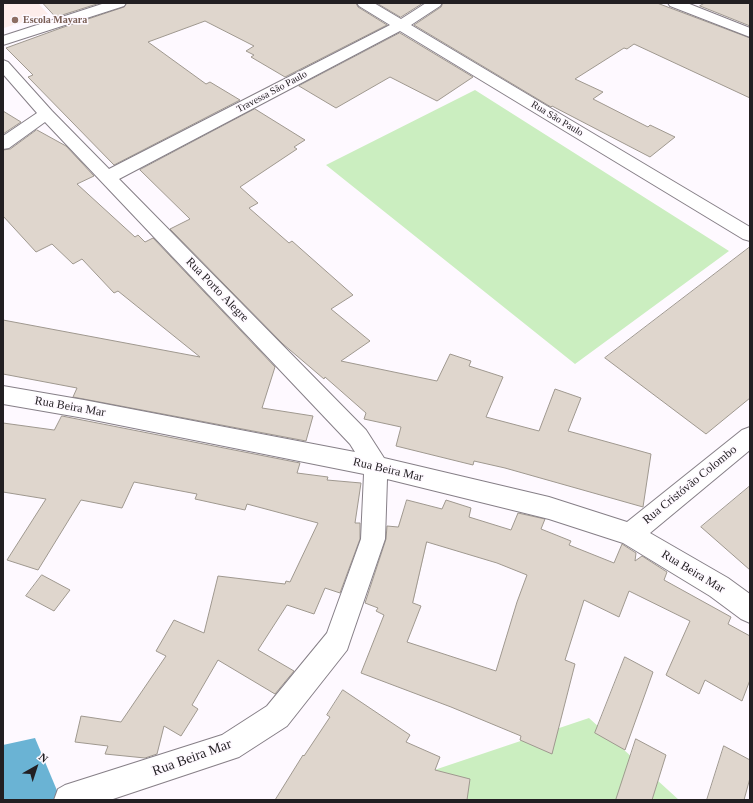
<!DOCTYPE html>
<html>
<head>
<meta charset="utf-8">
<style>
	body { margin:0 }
	#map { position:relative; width:753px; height:803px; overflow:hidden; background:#fef9ff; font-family:"Times New Roman",serif }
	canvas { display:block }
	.frame { position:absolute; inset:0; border:4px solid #221f22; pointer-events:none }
	.north { position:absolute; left:16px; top:747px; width:40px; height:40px; -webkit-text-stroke:3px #fef9ff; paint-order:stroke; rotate:39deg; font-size:11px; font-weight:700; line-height:16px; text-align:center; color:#221f22 }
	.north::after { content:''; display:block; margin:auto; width:14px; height:18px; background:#221f22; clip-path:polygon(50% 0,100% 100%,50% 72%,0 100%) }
</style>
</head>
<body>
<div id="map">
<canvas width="753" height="803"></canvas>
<div class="frame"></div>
<div class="north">N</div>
</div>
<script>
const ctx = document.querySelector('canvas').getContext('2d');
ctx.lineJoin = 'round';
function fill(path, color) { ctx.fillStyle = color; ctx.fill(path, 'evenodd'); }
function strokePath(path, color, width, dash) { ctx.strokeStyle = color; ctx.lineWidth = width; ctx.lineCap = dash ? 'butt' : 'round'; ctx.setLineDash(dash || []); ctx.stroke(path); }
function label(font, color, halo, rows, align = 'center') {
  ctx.font = font + ' "Times New Roman",serif'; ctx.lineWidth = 3; ctx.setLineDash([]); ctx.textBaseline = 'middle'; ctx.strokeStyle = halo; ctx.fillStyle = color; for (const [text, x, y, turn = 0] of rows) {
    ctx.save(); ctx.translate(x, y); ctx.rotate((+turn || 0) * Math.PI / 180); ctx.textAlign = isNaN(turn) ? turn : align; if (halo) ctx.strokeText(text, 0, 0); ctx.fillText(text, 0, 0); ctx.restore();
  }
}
fill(new Path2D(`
	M 3,3 L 38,3 L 48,14 L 4,28 Z`), '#fdedeb');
fill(new Path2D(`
	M 475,90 L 729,251 L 575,364 L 326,165 Z
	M 589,718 L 679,800 L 345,800 Z`), '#cbeec0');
fill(new Path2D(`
	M 35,738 L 61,800 L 3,800 L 3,745 Z`), '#6ab3d4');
const building = new Path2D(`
	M 43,3 L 100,3 L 56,17 Z
	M 127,3 L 356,3 L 358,7 L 387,25 L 285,77 L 251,57 L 254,55 L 246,51 L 254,46 L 205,21 L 148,42 L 206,84 L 210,82 L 240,100 L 114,165 L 28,77 L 33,75 L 6,48 L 61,28 L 124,7 Z
	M 377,3 L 423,3 L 401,17 Z
	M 443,3 L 657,3 L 750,38 L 750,98 L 634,44 L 627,49 L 624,48 L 575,79 L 603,92 L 593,99 L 648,127 L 650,125 L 675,137 L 650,157 L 552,106 L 551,107 L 414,25 L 441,7 Z
	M 705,3 L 750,3 L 750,26 L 700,6 Z
	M 400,33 L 473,77 L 437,101 L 390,77 L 336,108 L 299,86 Z
	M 255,109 L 305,140 L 294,147 L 297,149 L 240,187 L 258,203 L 249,208 L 289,243 L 292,241 L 353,295 L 331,309 L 370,341 L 341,361 L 437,381 L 450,354 L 471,361 L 469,366 L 503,377 L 486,417 L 539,431 L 555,389 L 581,398 L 568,431 L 651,454 L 643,507 L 505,468 L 474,461 L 473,465 L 396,446 L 401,427 L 364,419 L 366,413 L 325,377 L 324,379 L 283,344 L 170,229 L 190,219 L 140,170 Z
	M 3,111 L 21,122 L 3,134 Z
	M 37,130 L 66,146 L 94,176 L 77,184 L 135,237 L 138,235 L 145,242 L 153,238 L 275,367 L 262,408 L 313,416 L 306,441 L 73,397 L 77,388 L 3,374 L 3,320 L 200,357 L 118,291 L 114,293 L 82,259 L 73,264 L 52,244 L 36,252 L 3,216 L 3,150 L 10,149 Z
	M 750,247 L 750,398 L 706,434 L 605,358 Z
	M 62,416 L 300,463 L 297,473 L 328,477 L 327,480 L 361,483 L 355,523 L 360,523 L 360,539 L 340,593 L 325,588 L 314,614 L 287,605 L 258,650 L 294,671 L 275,694 L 218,660 L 192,705 L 198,709 L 181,736 L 164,726 L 157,754 L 145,758 L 105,754 L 108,746 L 75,742 L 81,716 L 121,722 L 166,656 L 156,651 L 174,620 L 204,633 L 218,576 L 285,584 L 286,581 L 290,582 L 318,523 L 247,504 L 245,510 L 195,499 L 197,494 L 134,482 L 122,508 L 81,500 L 38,570 L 7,560 L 46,499 L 3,492 L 3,423 L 54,430 Z
	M 750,486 L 750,570 L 701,527 Z
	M 407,500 L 442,509 L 446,500 L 471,508 L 469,517 L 511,530 L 518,513 L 545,519 L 541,529 L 571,541 L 569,545 L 614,563 L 622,544 L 636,553 L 635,561 L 642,556 L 667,572 L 664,580 L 731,617 L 728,624 L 750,636 L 750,680 L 742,701 L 705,680 L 699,694 L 666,675 L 690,621 L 629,591 L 619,617 L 584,600 L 565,660 L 575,664 L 552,754 L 520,740 L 521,736 L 451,707 L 361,673 L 384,615 L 376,611 L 378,608 L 365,603 L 386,539 L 387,526 L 398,527 ZM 427,542 L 497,563 L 527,575 L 517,602 L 496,671 L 407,642 L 421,606 L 413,603 Z
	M 42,575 L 70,590 L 54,611 L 26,596 Z
	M 625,657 L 653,672 L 625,750 L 595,733 Z
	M 343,690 L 410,735 L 406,742 L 440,757 L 435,770 L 470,779 L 467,800 L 275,800 L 303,755 L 304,756 L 330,717 L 327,715 Z
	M 636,739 L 666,755 L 652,800 L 616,800 Z
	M 724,746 L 750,760 L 750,778 L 744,800 L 707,800 Z`);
fill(building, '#dfd6cd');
strokePath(building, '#9f988f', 1);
const minor = new Path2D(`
	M 105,3 L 126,3 L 124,6 L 3,45 L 3,36 Z
	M 357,3 L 374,3 L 401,19 L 426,3 L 442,3 L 440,6 L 411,25 L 750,227 L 750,241 L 743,239 L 400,31 L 119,179 L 366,430 L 384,458 L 549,497 L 627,522 L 742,430 L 750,427 L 750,450 L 650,533 L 728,578 L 750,594 L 750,623 L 741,619 L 710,596 L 623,543 L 549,519 L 387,479 L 385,539 L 350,641 L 347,650 L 287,726 L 239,757 L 110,800 L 54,800 L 58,789 L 65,785 L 222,735 L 267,706 L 327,633 L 361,539 L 364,474 L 84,418 L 3,404 L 3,386 L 84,400 L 355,452 L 350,444 L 45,122 L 9,148 L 3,149 L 3,136 L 37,113 L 3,74 L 3,60 L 8,62 L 52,111 L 109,169 L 390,25 L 359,6 Z
	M 668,3 L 687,3 L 750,28 L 750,37 L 670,6 Z`);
strokePath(minor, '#867f87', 2);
fill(minor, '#fff');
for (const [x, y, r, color] of [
	[15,20,4,"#8d6e63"]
]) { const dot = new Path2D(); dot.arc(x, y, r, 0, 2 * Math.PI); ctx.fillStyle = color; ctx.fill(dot); strokePath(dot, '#fef9ff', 1.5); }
label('bold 10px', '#785e54', '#fef9ff', [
	["Escola Mayara",23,20]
], 'left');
label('10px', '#221f22', '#fef9ff', [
	["Travessa São Paulo",272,92,-28],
	["Rua São Paulo",557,119,31]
]);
label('12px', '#221f22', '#fef9ff', [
	["Rua Porto Alegre",217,290,46],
	["Rua Beira Mar",70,407,10],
	["Rua Beira Mar",388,470,13],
	["Rua Cristóvão Colombo",690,485,-39],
	["Rua Beira Mar",693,572,31]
]);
label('14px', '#221f22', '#fef9ff', [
	["Rua Beira Mar",192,758,-20]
]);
</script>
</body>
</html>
